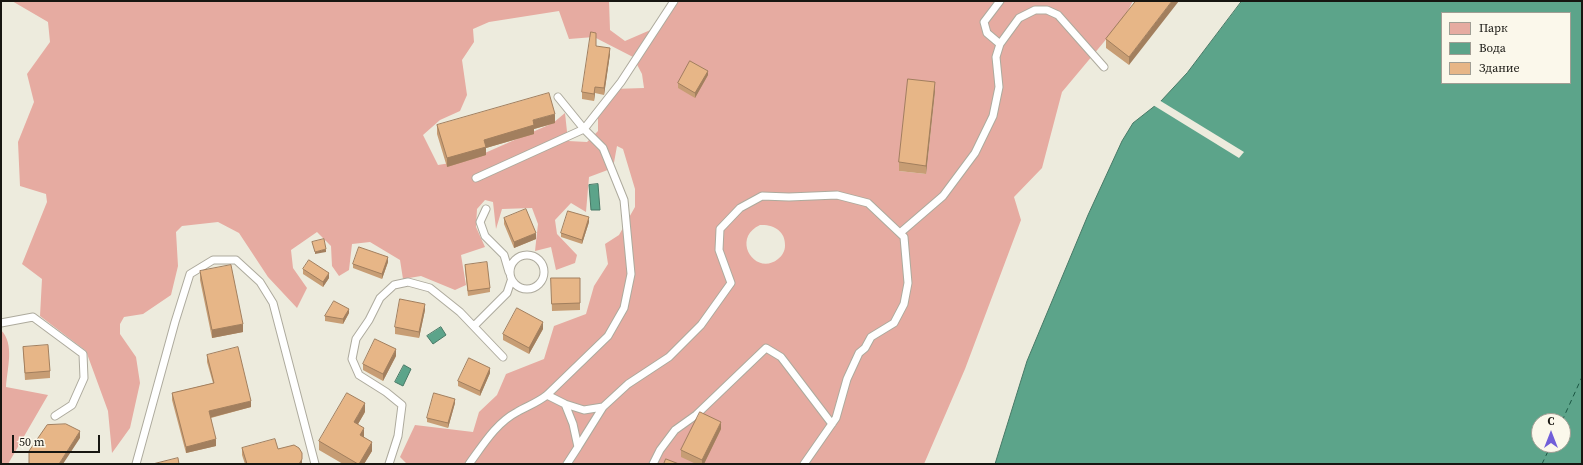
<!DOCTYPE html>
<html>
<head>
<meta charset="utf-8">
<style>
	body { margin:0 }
	#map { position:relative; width:1583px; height:465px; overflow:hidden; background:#edebdd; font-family:"Source Serif 4",serif }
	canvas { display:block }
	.frame { position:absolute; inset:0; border:2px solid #171611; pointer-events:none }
	.legend { position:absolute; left:1441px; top:12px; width:130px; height:72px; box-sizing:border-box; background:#fbf8eb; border:1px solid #a09e94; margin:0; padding:5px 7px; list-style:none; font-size:12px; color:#171611 }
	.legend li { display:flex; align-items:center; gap:8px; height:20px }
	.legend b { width:20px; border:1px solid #a09e94 }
	.north { position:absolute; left:1531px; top:413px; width:40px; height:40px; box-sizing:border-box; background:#fbf8eb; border:1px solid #a09e94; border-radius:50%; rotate:0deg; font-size:11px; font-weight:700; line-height:16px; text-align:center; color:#171611 }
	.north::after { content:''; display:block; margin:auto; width:14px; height:18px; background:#715fd9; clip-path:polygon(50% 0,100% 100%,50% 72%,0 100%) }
	.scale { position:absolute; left:12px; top:435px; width:88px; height:18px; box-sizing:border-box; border:2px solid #171611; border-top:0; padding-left:5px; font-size:12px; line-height:14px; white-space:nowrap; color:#171611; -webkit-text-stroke:3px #fbf8eb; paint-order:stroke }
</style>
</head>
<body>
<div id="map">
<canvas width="1583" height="465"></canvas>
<div class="frame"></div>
<ul class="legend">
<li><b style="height:11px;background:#e6aba1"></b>Парк</li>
<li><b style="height:11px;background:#5ca48a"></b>Вода</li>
<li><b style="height:11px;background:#e7b687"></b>Здание</li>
</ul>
<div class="north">С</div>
<div class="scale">50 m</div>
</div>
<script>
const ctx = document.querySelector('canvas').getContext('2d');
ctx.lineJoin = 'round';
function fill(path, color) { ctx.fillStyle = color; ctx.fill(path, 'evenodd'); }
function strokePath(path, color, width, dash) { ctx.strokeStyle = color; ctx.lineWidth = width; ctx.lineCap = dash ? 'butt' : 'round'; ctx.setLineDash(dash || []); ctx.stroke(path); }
fill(new Path2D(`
	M 12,1 L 609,1 L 610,30 L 625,41 L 662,25 L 668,4 L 672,1 L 1133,1 L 1124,18 L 1062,92 L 1042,168 L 1014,197 L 1021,220 L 965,369 L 924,464 L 407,464 L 400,457 L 415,425 L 473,432 L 479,412 L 497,395 L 506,374 L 544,359 L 554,326 L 586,314 L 594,286 L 608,264 L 605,244 L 619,235 L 635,207 L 635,189 L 623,149 L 617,146 L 613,168 L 589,177 L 586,212 L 571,203 L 555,220 L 557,234 L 577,255 L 575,263 L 556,270 L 551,247 L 535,251 L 538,224 L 532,208 L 502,209 L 496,229 L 493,202 L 485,200 L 477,209 L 476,227 L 485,247 L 461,255 L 466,285 L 455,290 L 421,276 L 403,279 L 400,260 L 370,242 L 352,244 L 349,270 L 339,276 L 332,266 L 331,246 L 317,232 L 291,250 L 293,268 L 307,288 L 297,308 L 268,277 L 239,233 L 218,222 L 182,226 L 176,232 L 178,266 L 171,295 L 143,314 L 124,317 L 120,324 L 120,334 L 136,357 L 140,383 L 130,428 L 112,453 L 108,411 L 86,351 L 40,316 L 42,279 L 22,264 L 47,202 L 46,194 L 20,186 L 18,142 L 34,102 L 27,74 L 50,42 L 48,22 ZM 559,11 L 569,39 L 594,37 L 633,57 L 642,74 L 644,88 L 613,89 L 598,113 L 598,131 L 587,142 L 568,141 L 565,113 L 553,123 L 469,160 L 438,165 L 423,135 L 440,120 L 460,111 L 467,95 L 462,60 L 474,42 L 473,29 L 489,22 ZM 935,91 L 926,174 L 899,171 ZM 760,225 C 773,224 786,231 785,246 C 785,251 782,256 778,259 C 756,277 730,239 760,225 Z
	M 1,330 C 15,344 7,369 6,387 L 48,395 L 8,464 L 1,464 Z`), '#e6aba1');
const water = new Path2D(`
	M 1242,1 L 1582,1 L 1582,464 L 995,464 L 1027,361 L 1088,215 L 1122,141 L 1133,123 L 1161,101 L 1187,73 ZM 1442,13 L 1570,13 L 1570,83 L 1442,83 ZM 1539,421 L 1563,421 L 1563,445 L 1539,445 Z
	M 598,184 L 600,210 L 591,210 L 589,185 Z
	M 441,327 L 446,335 L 433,344 L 427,336 Z
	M 404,365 L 411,369 L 403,386 L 395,382 Z`);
fill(water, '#5ca48a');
strokePath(water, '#477966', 1);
fill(new Path2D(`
	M 1159,100 L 1244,152 L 1239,158 L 1153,105 Z`), '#edebdd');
strokePath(new Path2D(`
	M 1562,421 L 1582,377
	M 1542,464 L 1551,445`), '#1b5643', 1, [5, 4]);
const service = new Path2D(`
	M 1000,44 L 987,33 L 984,22 L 1000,1
	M 476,178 L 584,129 L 621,82 L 674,1
	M 486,209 L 480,222 L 485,236 L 504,255 L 509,272
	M 900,233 L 943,196 L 975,153 L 993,116 L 999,87 L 996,57 L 1000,44 L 1019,18 L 1035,10 L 1047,10 L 1058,15 L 1104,67
	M510 272a17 17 0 1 1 34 0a17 17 0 1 1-34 0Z
	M 1,323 L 33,317 L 83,354 L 84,378 L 72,405 L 55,416
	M 474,326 L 507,293 L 511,281
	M 547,395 L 565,404 L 584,410 L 603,407
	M 565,404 L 573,424 L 578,447 L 567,464
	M 578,447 L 603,407 L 628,384 L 669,357 L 701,325 L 731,283 L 719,250 L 720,229 L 740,208 L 762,196 L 789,197 L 837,195 L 868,203 L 904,237 L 908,283 L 904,304 L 894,323 L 871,337 L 865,348 L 859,353 L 847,379 L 836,418 L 804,464
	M 136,464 L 175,322 L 190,274 L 213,260 L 236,260 L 260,282 L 273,303 L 315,464
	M 389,464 L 398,436 L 402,405 L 386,392 L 359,375 L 352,359 L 356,339 L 369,320 L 380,298 L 394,285 L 408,282 L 430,288 L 460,312 L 503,357
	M 469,464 C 483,445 496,423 517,412 C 527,406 537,403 547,395 L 608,336 L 624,308 L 631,274 L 624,200 L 603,148 L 584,129 L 558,97
	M 653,464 L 660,450 L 675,430 L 696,415 L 766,348 L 781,357 L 832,424`);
strokePath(service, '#adaa9d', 9);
strokePath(service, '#fff', 7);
fill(new Path2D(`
	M 1136,1 L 1129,65 L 1106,48 L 1106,39 Z
	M 596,46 L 610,54 L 604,95 L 595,93 L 594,101 L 582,99 L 582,92 Z
	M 708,75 L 695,98 L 678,88 L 678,83 Z
	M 935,91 L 926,174 L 899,171 L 899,162 Z
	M 555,123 L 534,129 L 534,134 L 486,148 L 486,155 L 447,167 L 437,134 L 437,125 Z
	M 504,218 L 536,239 L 514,248 L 504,224 Z
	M 589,222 L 582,244 L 561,237 L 561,233 Z
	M 388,262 L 382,279 L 353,268 L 353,264 Z
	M 465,265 L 490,288 L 490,292 L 468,296 L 465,270 Z
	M 303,269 L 329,278 L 323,287 L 303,274 Z
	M 200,271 L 243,332 L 212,338 L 200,280 Z
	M 551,278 L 580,278 L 580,310 L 552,311 Z
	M 425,310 L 419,338 L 395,334 L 395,327 Z
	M 349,313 L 343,324 L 325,321 L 325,316 Z
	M 543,329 L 529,354 L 503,340 L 503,334 Z
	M 23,347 L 50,371 L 50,378 L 25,380 Z
	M 207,355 L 251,407 L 211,418 L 216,446 L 186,453 L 172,400 L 172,393 L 213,383 L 207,362 Z
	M 396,356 L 383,381 L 363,370 L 363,364 Z
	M 490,373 L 480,396 L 458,386 L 458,381 Z
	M 455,403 L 448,428 L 427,422 L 427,418 Z
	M 365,412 L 358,424 L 364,437 L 372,451 L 364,464 L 343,464 L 319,450 L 319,441 Z
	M 721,429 L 704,464 L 696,464 L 681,457 L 681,450 Z
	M 242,448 L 278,449 L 302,464 L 245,464 L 242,455 Z`), '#c79d74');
fill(new Path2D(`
	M 1172,1 L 1179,1 L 1129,65 L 1129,57 Z
	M 610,48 L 610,54 L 604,95 L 604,88 Z
	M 708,71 L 708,75 L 695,98 L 695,93 Z
	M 935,82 L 935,91 L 926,174 L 926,166 Z
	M 595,87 L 595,93 L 594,101 L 594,94 Z
	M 555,114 L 555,123 L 534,129 L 534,134 L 486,148 L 486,155 L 447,167 L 447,158 L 484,140 L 533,120 Z
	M 589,217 L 589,222 L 582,244 L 582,240 Z
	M 536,233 L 536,239 L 514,248 L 514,242 Z
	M 326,249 L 326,252 L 315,254 L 315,252 Z
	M 388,257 L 388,262 L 382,279 L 382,274 Z
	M 329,273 L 329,278 L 323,287 L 323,282 Z
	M 425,304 L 425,310 L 419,338 L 419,332 Z
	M 349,309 L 349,313 L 343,324 L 343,319 Z
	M 543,322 L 543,329 L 529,354 L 529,348 Z
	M 243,324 L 243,332 L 212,338 L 212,330 Z
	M 396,349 L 396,356 L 383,381 L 383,374 Z
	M 490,368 L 490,373 L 480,396 L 480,391 Z
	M 455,399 L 455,403 L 448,428 L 448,423 Z
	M 251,401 L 251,407 L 209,418 L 209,411 Z
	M 365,403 L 365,412 L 354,431 L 354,422 Z
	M 721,422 L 721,429 L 704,464 L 702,464 L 702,460 Z
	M 364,428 L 364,437 L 360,444 L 360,435 Z
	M 80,431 L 80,438 L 63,464 L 59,464 Z
	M 216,439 L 216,446 L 186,453 L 186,447 Z
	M 372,442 L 372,451 L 364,464 L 359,464 Z
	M 302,459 L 302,464 L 298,464 Z`), '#a27f5e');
const building = new Path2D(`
	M 1136,1 L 1172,1 L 1129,57 L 1106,39 Z
	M 591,32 L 596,33 L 596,46 L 610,48 L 604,88 L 595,87 L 594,94 L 582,92 Z
	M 690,61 L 708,71 L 695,93 L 678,83 Z
	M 908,79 L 935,82 L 926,166 L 899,162 Z
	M 549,93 L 555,114 L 533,120 L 534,125 L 484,140 L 486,147 L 447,158 L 437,125 Z
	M 526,209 L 536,233 L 514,242 L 504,218 Z
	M 568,211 L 589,217 L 582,240 L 561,233 Z
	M 324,239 L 326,249 L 315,252 L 312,242 Z
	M 359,247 L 388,257 L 382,274 L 353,264 Z
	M 309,260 L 329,273 L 323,282 L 303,269 Z
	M 487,262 L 490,288 L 468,291 L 465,265 Z
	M 231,265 L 243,324 L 212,330 L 200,271 Z
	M 551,278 L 580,278 L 580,303 L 552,304 Z
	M 400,299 L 425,304 L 419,332 L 395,327 Z
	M 334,301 L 349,309 L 343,319 L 325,316 Z
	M 517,308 L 543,322 L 529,348 L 503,334 Z
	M 375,339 L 396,349 L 383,374 L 363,364 Z
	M 48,345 L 50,371 L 25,373 L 23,347 Z
	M 238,347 L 251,401 L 209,411 L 216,439 L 186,447 L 172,393 L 214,383 L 207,355 Z
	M 469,358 L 490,368 L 480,391 L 458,381 Z
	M 347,393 L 365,403 L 354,422 L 364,428 L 360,435 L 372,442 L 359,464 L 358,464 L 319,441 Z
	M 434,393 L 455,399 L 448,423 L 427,418 Z
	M 700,412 L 721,422 L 702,460 L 681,450 Z
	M 66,424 L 80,431 L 59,464 L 29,464 L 29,451 L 47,425 Z
	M 275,439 L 278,449 L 294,445 L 299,448 L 302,453 L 302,459 L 299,464 L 247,464 L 242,448 Z
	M 178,458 L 179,464 L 153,464 Z
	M 666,459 L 679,464 L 664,464 Z`);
fill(building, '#e7b687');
strokePath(building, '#a27f5e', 1);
</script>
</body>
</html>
